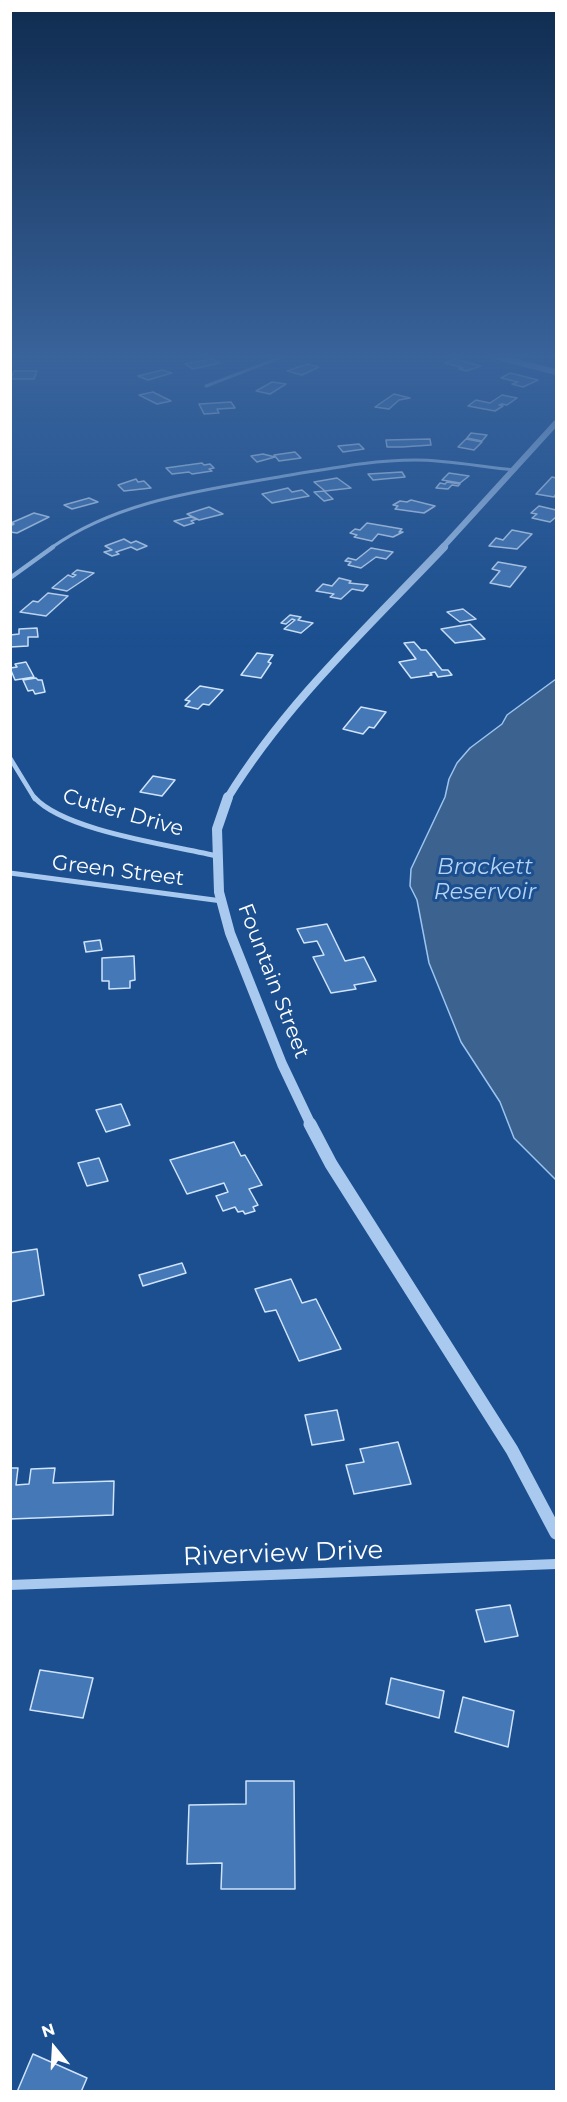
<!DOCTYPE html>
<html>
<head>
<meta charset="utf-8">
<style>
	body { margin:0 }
	#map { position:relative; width:567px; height:2102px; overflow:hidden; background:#1b4f8f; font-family:Montserrat,sans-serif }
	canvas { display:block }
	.frame { position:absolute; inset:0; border:12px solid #fff; pointer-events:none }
	.north { position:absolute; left:24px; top:2018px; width:60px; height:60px; -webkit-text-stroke:4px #1b4f8f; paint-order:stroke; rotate:342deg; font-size:16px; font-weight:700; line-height:24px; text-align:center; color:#fff }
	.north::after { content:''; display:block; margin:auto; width:21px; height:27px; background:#fff; clip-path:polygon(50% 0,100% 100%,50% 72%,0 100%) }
</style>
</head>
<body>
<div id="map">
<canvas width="567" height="2102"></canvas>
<div class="frame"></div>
<div class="north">N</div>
</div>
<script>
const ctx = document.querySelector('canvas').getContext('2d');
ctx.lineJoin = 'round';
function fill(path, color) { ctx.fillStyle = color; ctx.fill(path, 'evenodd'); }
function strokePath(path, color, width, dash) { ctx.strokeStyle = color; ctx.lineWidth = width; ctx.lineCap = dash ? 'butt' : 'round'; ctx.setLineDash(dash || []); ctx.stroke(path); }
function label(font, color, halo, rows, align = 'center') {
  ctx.font = font + ' Montserrat,sans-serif'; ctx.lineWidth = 6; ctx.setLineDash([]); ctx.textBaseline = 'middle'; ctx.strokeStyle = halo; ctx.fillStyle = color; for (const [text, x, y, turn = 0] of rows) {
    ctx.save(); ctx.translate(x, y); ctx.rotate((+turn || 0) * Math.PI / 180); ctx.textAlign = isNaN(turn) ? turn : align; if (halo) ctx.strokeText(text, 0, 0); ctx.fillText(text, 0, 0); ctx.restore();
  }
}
const water = new Path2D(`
	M 556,679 L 556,1180 L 514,1138 L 500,1102 L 461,1042 L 429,963 L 417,900 L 410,886 L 411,869 L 445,797 L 449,779 L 457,763 L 470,748 L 502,724 L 507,715 Z`);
fill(water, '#3c6290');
strokePath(water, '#9cc4f0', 1.5);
const building = new Path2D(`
	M 212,359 L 220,363 L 193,369 L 185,364 Z
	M 454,359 L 481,366 L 466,371 L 459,369 L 463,368 L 445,363 Z
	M 307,364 L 319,367 L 302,375 L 287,371 Z
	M 162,370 L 172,373 L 148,380 L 138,376 Z
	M 14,371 L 37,371 L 34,379 L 11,379 Z
	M 510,373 L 538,380 L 523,387 L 512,384 L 518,382 L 501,378 Z
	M 272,382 L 286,384 L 270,394 L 256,391 Z
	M 153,392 L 171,401 L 157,404 L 139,395 Z
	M 394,394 L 410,398 L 399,400 L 389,409 L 375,407 Z
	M 502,395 L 517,398 L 507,405 L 502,404 L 499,405 L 503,406 L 495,411 L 468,406 L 476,400 L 490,403 Z
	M 231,402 L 235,408 L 217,409 L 219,413 L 204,414 L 199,404 Z
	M 471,433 L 487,435 L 482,441 L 467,438 Z
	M 430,439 L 431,445 L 402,447 L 387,447 L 386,440 Z
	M 466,439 L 482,442 L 474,450 L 458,447 Z
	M 359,444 L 364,449 L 343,452 L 338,446 Z
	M 295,452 L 301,458 L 279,461 L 274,455 Z
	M 263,454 L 275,457 L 257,462 L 251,456 Z
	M 202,463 L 204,465 L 210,464 L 214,468 L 209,469 L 212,471 L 192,474 L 189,472 L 172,474 L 166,468 Z
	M 402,472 L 405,477 L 373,480 L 368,474 Z
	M 449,473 L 469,476 L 460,483 L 442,480 Z
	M 552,477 L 556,478 L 556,494 L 554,497 L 536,494 Z
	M 337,478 L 351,488 L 325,491 L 314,482 Z
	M 136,479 L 138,482 L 144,481 L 151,488 L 124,491 L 118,485 Z
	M 447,482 L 460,484 L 458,486 L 452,485 L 448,489 L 436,488 L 440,483 L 445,484 Z
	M 288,488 L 292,492 L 302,490 L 309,496 L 272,503 L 262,494 Z
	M 324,491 L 333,499 L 324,501 L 314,492 Z
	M 89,498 L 98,502 L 72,509 L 64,505 Z
	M 411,500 L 435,506 L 424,513 L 395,509 L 398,506 L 393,505 L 400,501 L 407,502 Z
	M 539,506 L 556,510 L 556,517 L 550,522 L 532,518 L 537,514 L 531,513 Z
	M 209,507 L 223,514 L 199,520 L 187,514 Z
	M 34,513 L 49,517 L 17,533 L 10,532 L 10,526 L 14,524 L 11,523 Z
	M 191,517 L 197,519 L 191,521 L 194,523 L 184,526 L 174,521 Z
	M 367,523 L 402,529 L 399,532 L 403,532 L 393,537 L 378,534 L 372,541 L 354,537 L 357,535 L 350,533 L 355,529 L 360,530 Z
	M 512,530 L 532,534 L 517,549 L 489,546 L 496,538 L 503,540 Z
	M 124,539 L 131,543 L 136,541 L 147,546 L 137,550 L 131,547 L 116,552 L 119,554 L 112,556 L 104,552 L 112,550 L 105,546 Z
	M 371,548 L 393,552 L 386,559 L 376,557 L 361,568 L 348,565 L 351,562 L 345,561 L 348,558 L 356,560 Z
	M 498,562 L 526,567 L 510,587 L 490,583 L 500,571 L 492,569 Z
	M 77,570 L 94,573 L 67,591 L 52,588 L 68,575 L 73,577 L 76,575 L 72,574 Z
	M 339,578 L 351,581 L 349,583 L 368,585 L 363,591 L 352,589 L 341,599 L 330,597 L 334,594 L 316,591 L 323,584 L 332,586 Z
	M 48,593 L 68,596 L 46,616 L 20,612 L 33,601 L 38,602 Z
	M 463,609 L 476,619 L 460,622 L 447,612 Z
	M 290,615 L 301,617 L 298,620 L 313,623 L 301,633 L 284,629 L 295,620 L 292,619 L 286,624 L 281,623 Z
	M 470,624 L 485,639 L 455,643 L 441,629 Z
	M 37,628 L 38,637 L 28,637 L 28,646 L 10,647 L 10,635 L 19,634 L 19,629 Z
	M 414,642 L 421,650 L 426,650 L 442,670 L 448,670 L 452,675 L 438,677 L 435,672 L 430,673 L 432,675 L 411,678 L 399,662 L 416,659 L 404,643 Z
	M 257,653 L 273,655 L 268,662 L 271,663 L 261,678 L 241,675 Z
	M 26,662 L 34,677 L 15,680 L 10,668 L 17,667 L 15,664 Z
	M 36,678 L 38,680 L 42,680 L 45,692 L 35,694 L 33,690 L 28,691 L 23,680 Z
	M 200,686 L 223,690 L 209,705 L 203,704 L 198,709 L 185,706 L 190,701 L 185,700 Z
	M 361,707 L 386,712 L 374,728 L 369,727 L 363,734 L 343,729 Z
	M 153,776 L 175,780 L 162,796 L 140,792 Z
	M 327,924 L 345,961 L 364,957 L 376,981 L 354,985 L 356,989 L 331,993 L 313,957 L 324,955 L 317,941 L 304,943 L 297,929 Z
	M 100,940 L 102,950 L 86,952 L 84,942 Z
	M 134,956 L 135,980 L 130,981 L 130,988 L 109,989 L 109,981 L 102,981 L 102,958 Z
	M 121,1104 L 130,1125 L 106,1132 L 96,1110 Z
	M 234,1142 L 241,1156 L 245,1155 L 262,1185 L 249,1189 L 258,1205 L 253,1207 L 255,1211 L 245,1214 L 243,1211 L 238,1212 L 235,1207 L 223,1211 L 216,1196 L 228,1192 L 224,1183 L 187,1194 L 170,1160 Z
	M 99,1158 L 108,1181 L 87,1186 L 78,1163 Z
	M 37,1249 L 44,1295 L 10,1302 L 10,1253 Z
	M 182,1263 L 186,1273 L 143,1286 L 139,1275 Z
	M 291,1279 L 302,1303 L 316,1299 L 341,1349 L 299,1361 L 276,1310 L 265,1312 L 255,1289 Z
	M 337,1410 L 344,1440 L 312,1445 L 305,1415 Z
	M 398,1442 L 411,1484 L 354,1494 L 346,1465 L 364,1462 L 360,1449 Z
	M 10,1468 L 18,1468 L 16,1485 L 29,1484 L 31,1469 L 55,1468 L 53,1483 L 114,1481 L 113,1515 L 10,1519 Z
	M 510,1605 L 518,1636 L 485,1642 L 476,1610 Z
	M 40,1670 L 93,1678 L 83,1718 L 30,1710 Z
	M 391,1678 L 444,1691 L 439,1718 L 386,1704 Z
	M 463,1697 L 514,1711 L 508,1747 L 455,1732 Z
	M 246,1781 L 294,1781 L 295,1889 L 221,1889 L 222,1863 L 187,1864 L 189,1805 L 246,1804 Z
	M 33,2054 L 87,2078 L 81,2092 L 17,2092 Z`);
fill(building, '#4478b7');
strokePath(building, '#cfe3fa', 1.5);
strokePath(new Path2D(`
	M 206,386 L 287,355
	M 51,548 C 118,500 205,490 284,476 C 328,469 371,460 415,460 C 448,460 482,467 515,470`), '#a9c9ee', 3);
strokePath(new Path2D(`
	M 10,578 L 53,547
	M 10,758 L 35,799`), '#a9c9ee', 4.5);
strokePath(new Path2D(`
	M 34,797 C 64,831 171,845 217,856
	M 10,873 L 222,901`), '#a9c9ee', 5);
strokePath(new Path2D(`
	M 10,1585 L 556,1564`), '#a9c9ee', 10);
strokePath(new Path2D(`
	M 490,355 L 556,372
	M 442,548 L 556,423`), '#a9c9ee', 6);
strokePath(new Path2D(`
	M 227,799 C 285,704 368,627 444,547`), '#a9c9ee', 8);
strokePath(new Path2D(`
	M 228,797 L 217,829 L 219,892 L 230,933 L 282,1064 L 311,1125`), '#a9c9ee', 10);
strokePath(new Path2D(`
	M 310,1124 L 331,1164 L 512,1450 L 556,1533`), '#a9c9ee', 13);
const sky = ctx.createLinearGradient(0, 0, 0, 650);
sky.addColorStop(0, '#0f2b4f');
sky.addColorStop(0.55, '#39639b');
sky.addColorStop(1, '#39639b00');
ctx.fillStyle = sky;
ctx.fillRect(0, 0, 567, 650);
label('21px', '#fff', '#1b4f8f', [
	["Cutler Drive",123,813,16],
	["Green Street",118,871,7],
	["Fountain Street",273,981,69]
]);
label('italic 22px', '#b5d3f5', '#1b4f8f', [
	["Brackett",485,868],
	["Reservoir",485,893]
]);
label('26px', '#fff', '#1b4f8f', [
	["Riverview Drive",283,1554,-2]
]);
</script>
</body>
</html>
